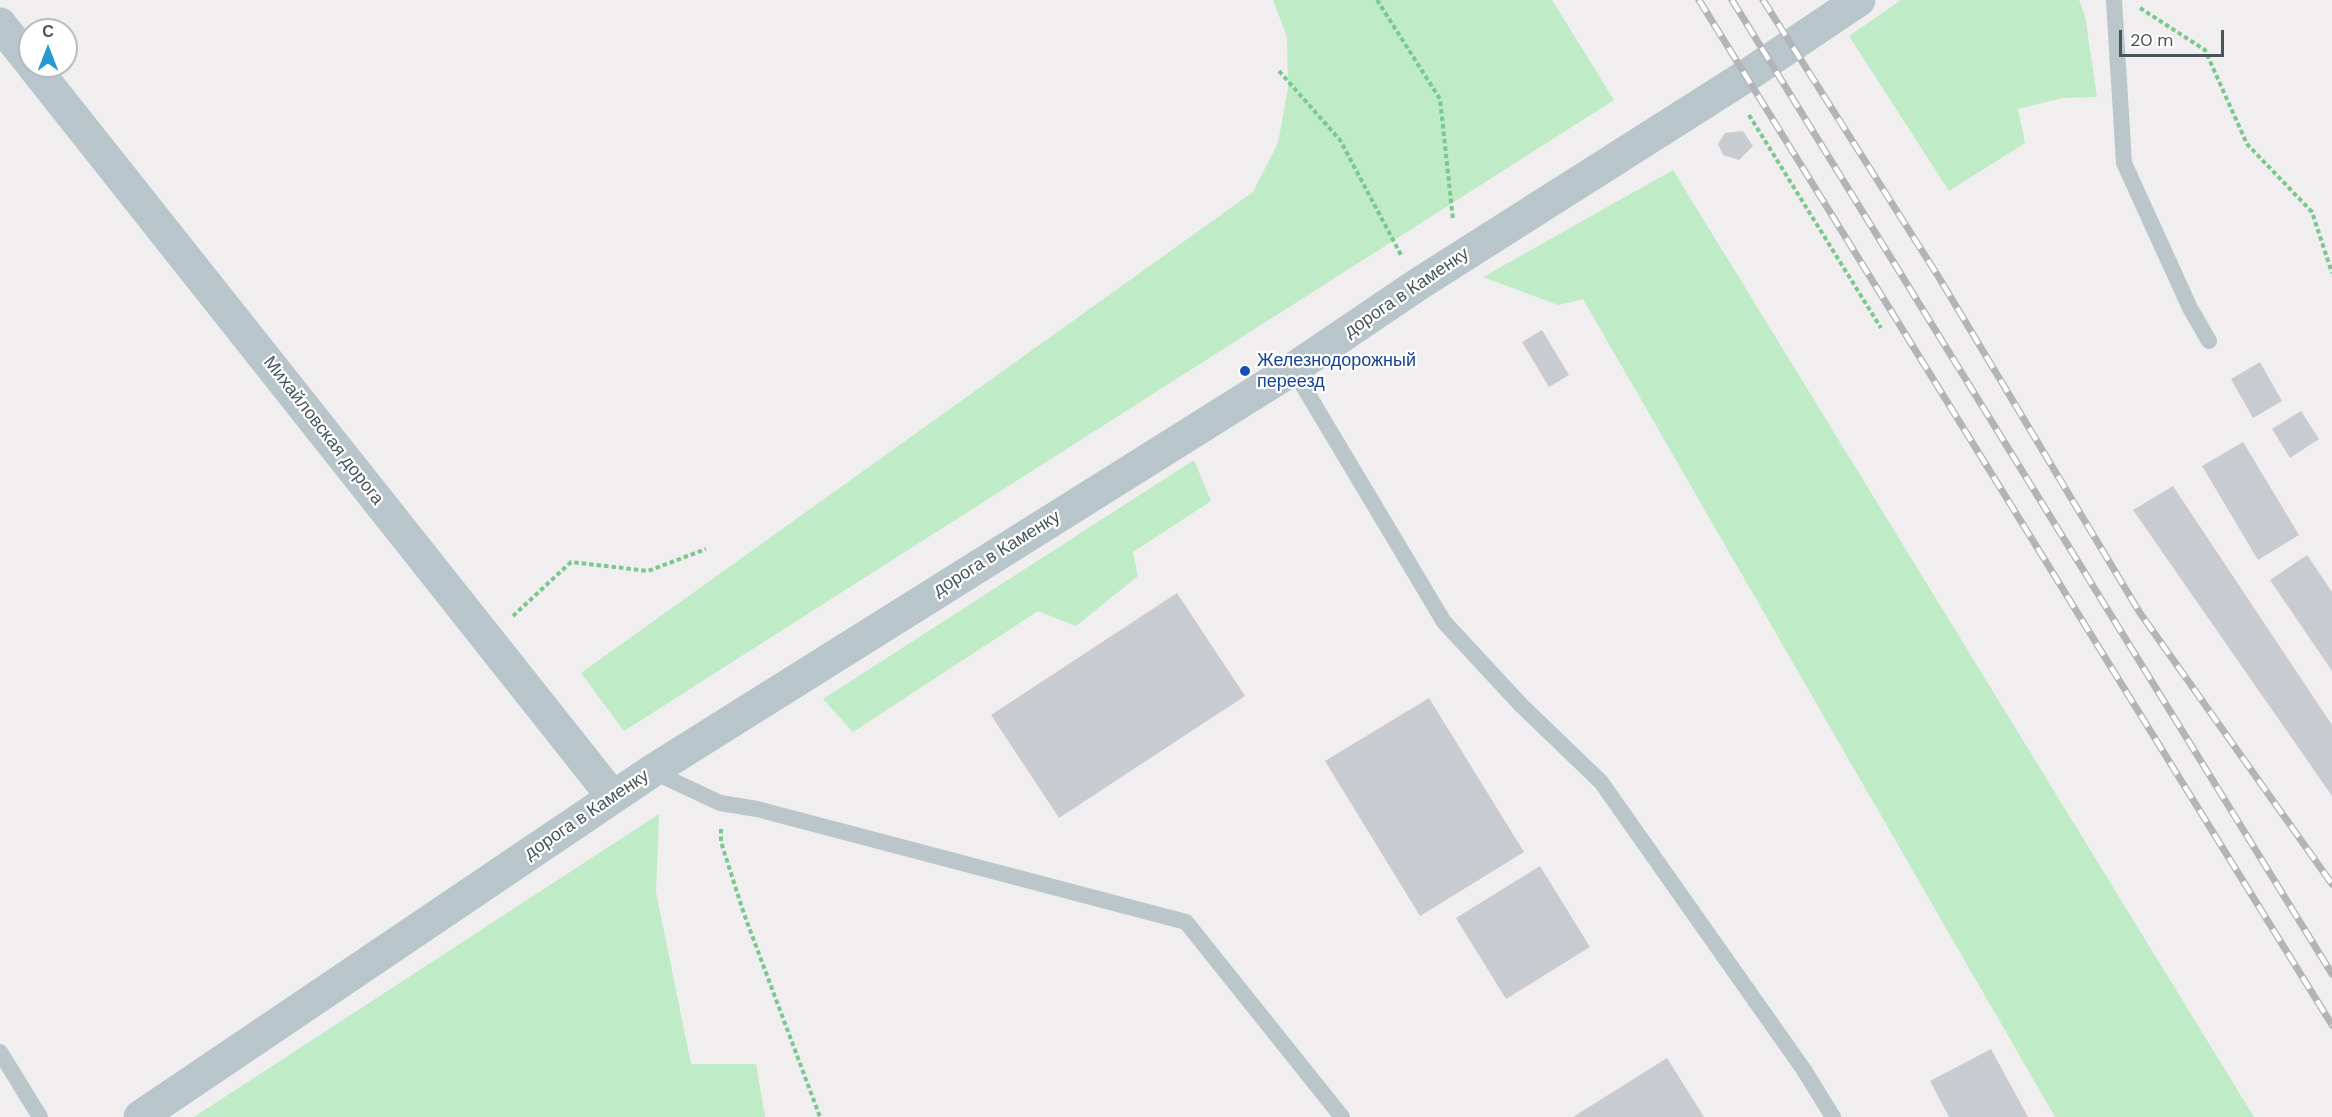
<!DOCTYPE html>
<html>
<head>
<meta charset="utf-8">
<style>
	body { margin:0 }
	#map { position:relative; width:2332px; height:1117px; overflow:hidden; background:#f0eeef; font-family:"DM Sans",sans-serif }
	canvas { display:block }
	.north { position:absolute; left:18px; top:18px; width:60px; height:60px; box-sizing:border-box; background:#fff; border:2px solid #b6bbbd; border-radius:50%; rotate:0deg; font-size:16px; font-weight:700; line-height:24px; text-align:center; color:#48565a }
	.north::after { content:''; display:block; margin:auto; width:21px; height:27px; background:#2699d2; clip-path:polygon(50% 0,100% 100%,50% 72%,0 100%) }
	.scale { position:absolute; left:2119px; top:30px; width:105px; height:27px; box-sizing:border-box; border:3px solid #48565a; border-top:0; padding-left:8px; font-size:18px; line-height:21px; white-space:nowrap; color:#48565a; -webkit-text-stroke:4px #fff; paint-order:stroke }
</style>
</head>
<body>
<div id="map">
<canvas width="2332" height="1117"></canvas>
<div class="north">С</div>
<div class="scale">20 m</div>
</div>
<script>
const ctx = document.querySelector('canvas').getContext('2d');
ctx.lineJoin = 'round';
function fill(path, color) { ctx.fillStyle = color; ctx.fill(path, 'evenodd'); }
function strokePath(path, color, width, dash) { ctx.strokeStyle = color; ctx.lineWidth = width; ctx.lineCap = dash ? 'butt' : 'round'; ctx.setLineDash(dash || []); ctx.stroke(path); }
function label(font, color, halo, rows, align = 'center') {
  ctx.font = font + ' "DM Sans",sans-serif'; ctx.lineWidth = 4.5; ctx.setLineDash([]); ctx.textBaseline = 'middle'; ctx.strokeStyle = halo; ctx.fillStyle = color; for (const [text, x, y, turn = 0] of rows) {
    ctx.save(); ctx.translate(x, y); ctx.rotate((+turn || 0) * Math.PI / 180); ctx.textAlign = isNaN(turn) ? turn : align; if (halo) ctx.strokeText(text, 0, 0); ctx.fillText(text, 0, 0); ctx.restore();
  }
}
fill(new Path2D(`
	M 1273,0 L 1552,0 L 1614,100 L 624,731 L 581,673 L 1253,192 L 1278,143 L 1288,88 L 1287,37 Z
	M 1901,0 L 2079,0 L 2085,16 L 2097,97 L 2062,98 L 2018,109 L 2025,143 L 1949,191 L 1849,36 Z
	M 1673,170 L 2254,1117 L 2055,1117 L 1583,299 L 1558,305 L 1483,277 Z
	M 1194,460 L 1211,501 L 1133,552 L 1138,576 L 1076,626 L 1038,611 L 853,732 L 823,699 Z
	M 659,814 L 656,892 L 691,1064 L 756,1064 L 765,1117 L 194,1117 Z`), '#bfebc6');
fill(new Path2D(`
	M 1743,131 L 1753,146 L 1739,160 L 1723,155 L 1718,144 L 1725,133 Z
	M 1542,330 L 1569,375 L 1549,387 L 1522,342 Z
	M 2260,362 L 2282,401 L 2253,418 L 2231,379 Z
	M 2301,411 L 2319,439 L 2290,458 L 2272,429 Z
	M 2243,442 L 2299,535 L 2258,560 L 2202,466 Z
	M 2173,486 L 2332,725 L 2332,796 L 2133,510 Z
	M 2307,555 L 2332,592 L 2332,671 L 2270,580 Z
	M 1177,593 L 1245,696 L 1059,818 L 991,715 Z
	M 1429,698 L 1524,852 L 1420,916 L 1325,761 Z
	M 1540,866 L 1590,947 L 1506,999 L 1456,918 Z
	M 1991,1049 L 2028,1117 L 1949,1117 L 1930,1081 Z
	M 1667,1058 L 1704,1117 L 1573,1117 Z`), '#c8ccd0');
strokePath(new Path2D(`
	M 1377,0 L 1440,99 L 1453,220
	M 2140,8 L 2205,50 L 2247,144 L 2312,212 L 2332,273
	M 1279,71 L 1340,140 L 1401,255
	M 1749,115 L 1881,328
	M 513,616 L 571,562 L 648,571 L 706,549
	M 721,829 L 721,842 L 744,914 L 820,1117`), '#7ac78f', 4, [4.5, 3]);
strokePath(new Path2D(`
	M 2114,0 L 2124,163 L 2190,308 L 2209,341
	M 1293,369 L 1444,622 L 1521,705 L 1601,782 L 1804,1070 L 1833,1117
	M 652,771 L 720,803 L 757,809 L 1186,922 L 1342,1117
	M 0,1052 L 40,1117`), '#bac6ca', 16);
strokePath(new Path2D(`
	M 0,24 L 30,62
	M 33,66 L 613,797
	M 140,1117 L 652,771 L 1293,369 L 1417,285 L 1746,76 L 1859,0`), '#b8c6cc', 33);
const rail = new Path2D(`
	M 1699,0 L 2332,1025
	M 1732,0 L 2332,974
	M 1763,0 L 1938,276 L 2140,613 L 2332,884`);
strokePath(rail, '#b1b5b8', 7);
strokePath(rail, '#fff', 4.5, [14]);
for (const [x, y, r, color] of [
	[1245,371,6,"#1a4fb4"]
]) { const dot = new Path2D(); dot.arc(x, y, r, 0, 2 * Math.PI); ctx.fillStyle = color; ctx.fill(dot); strokePath(dot, '#fff', 2); }
label('18px', '#48565a', '#fff', [
	["дорога в Каменку",1407,293,-34],
	["Михайловская дорога",323,431,52],
	["дорога в Каменку",997,554,-32],
	["дорога в Каменку",587,815,-34]
]);
label('18px', '#164399', '#fff', [
	["Железнодорожный",1257,361],
	["переезд",1257,382]
], 'left');
</script>
</body>
</html>
